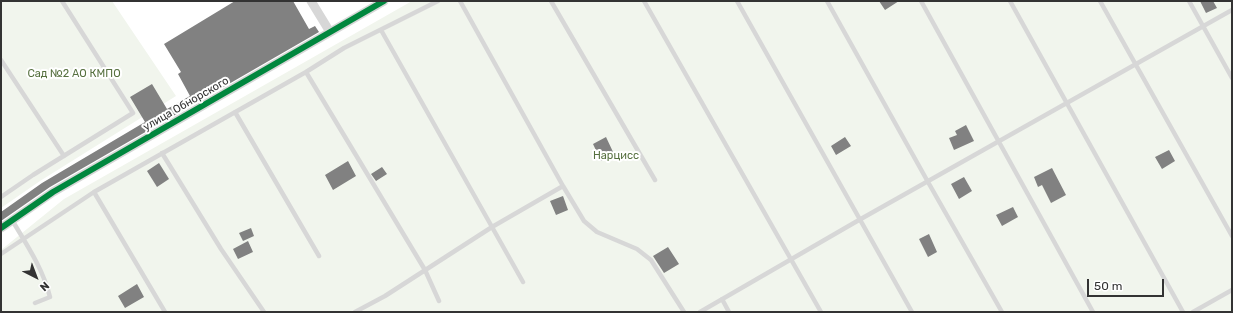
<!DOCTYPE html>
<html>
<head>
<meta charset="utf-8">
<style>
	body { margin:0 }
	#map { position:relative; width:1233px; height:313px; overflow:hidden; background:#fff; font-family:Rubik,sans-serif }
	canvas { display:block }
	.frame { position:absolute; inset:0; border:2px solid #333; pointer-events:none }
	.north { position:absolute; left:16px; top:257px; width:40px; height:40px; -webkit-text-stroke:3px #fff; paint-order:stroke; rotate:138deg; font-size:11px; font-weight:700; line-height:16px; text-align:center; color:#333 }
	.north::after { content:''; display:block; margin:auto; width:14px; height:18px; background:#333; clip-path:polygon(50% 0,100% 100%,50% 72%,0 100%) }
	.scale { position:absolute; left:1087px; top:279px; width:77px; height:18px; box-sizing:border-box; border:2px solid #333; border-top:0; padding-left:5px; font-size:12px; line-height:14px; white-space:nowrap; color:#333; -webkit-text-stroke:3px #fff; paint-order:stroke }
</style>
</head>
<body>
<div id="map">
<canvas width="1233" height="313"></canvas>
<div class="frame"></div>
<div class="north">N</div>
<div class="scale">50 m</div>
</div>
<script>
const ctx = document.querySelector('canvas').getContext('2d');
ctx.lineJoin = 'round';
function fill(path, color) { ctx.fillStyle = color; ctx.fill(path, 'evenodd'); }
function strokePath(path, color, width, dash) { ctx.strokeStyle = color; ctx.lineWidth = width; ctx.lineCap = dash ? 'butt' : 'round'; ctx.setLineDash(dash || []); ctx.stroke(path); }
function label(font, color, halo, rows, align = 'center') {
  ctx.font = font + ' Rubik,sans-serif'; ctx.lineWidth = 4; ctx.setLineDash([]); ctx.textBaseline = 'middle'; ctx.strokeStyle = halo; ctx.fillStyle = color; for (const [text, x, y, turn = 0] of rows) {
    ctx.save(); ctx.translate(x, y); ctx.rotate((+turn || 0) * Math.PI / 180); ctx.textAlign = isNaN(turn) ? turn : align; if (halo) ctx.strokeText(text, 0, 0); ctx.fillText(text, 0, 0); ctx.restore();
  }
}
fill(new Path2D(`
	M 1,1 L 112,1 L 176,96 L 40,181 L 1,208 Z
	M 412,1 L 1232,1 L 1232,312 L 1,312 L 1,250 L 64,199 Z`), '#f1f5ed');
fill(new Path2D(`
	M 235,1 L 293,1 L 309,29 L 315,26 L 319,32 L 50,187 L 1,221 L 1,212 L 42,183 L 145,122 L 130,97 L 152,84 L 167,109 L 190,96 L 178,74 L 181,72 L 164,44 Z
	M 879,1 L 899,1 L 885,10 Z
	M 1200,1 L 1213,1 L 1217,8 L 1206,13 Z
	M 966,125 L 974,141 L 954,150 L 949,138 L 957,135 L 955,131 Z
	M 606,137 L 614,154 L 601,161 L 593,144 Z
	M 845,137 L 851,146 L 836,155 L 831,146 Z
	M 1169,150 L 1175,161 L 1162,169 L 1155,157 Z
	M 348,161 L 356,176 L 333,190 L 325,175 Z
	M 159,163 L 169,179 L 157,187 L 147,171 Z
	M 382,167 L 387,174 L 376,181 L 371,174 Z
	M 1052,168 L 1066,195 L 1051,203 L 1042,185 L 1038,187 L 1034,177 Z
	M 964,177 L 972,191 L 959,199 L 951,184 Z
	M 563,196 L 568,210 L 556,215 L 550,201 Z
	M 1013,207 L 1018,217 L 1002,226 L 996,215 Z
	M 251,228 L 254,236 L 243,241 L 239,233 Z
	M 929,234 L 937,252 L 928,257 L 919,239 Z
	M 248,241 L 253,252 L 238,259 L 233,249 Z
	M 668,247 L 679,264 L 664,273 L 653,256 Z
	M 137,284 L 144,297 L 125,308 L 118,296 Z`), '#818181');
strokePath(new Path2D(`
	M 460,1 L 563,186 L 584,221 L 597,232 L 637,249 L 651,260 L 684,312
	M 551,1 L 655,180
	M 644,1 L 821,312
	M 737,1 L 912,312
	M 827,1 L 928,182 L 1002,312
	M 921,1 L 1093,312
	M 1010,1 L 1183,312
	M 1100,1 L 1232,236
	M 1189,1 L 1232,78
	M 381,30 L 523,282
	M 1,60 L 64,156
	M 306,72 L 425,270 L 439,301
	M 235,112 L 319,256
	M 162,153 L 221,249 L 264,312
	M 94,192 L 165,312
	M 1,197 L 33,175 L 133,113 L 62,1
	M 12,220 C 27,245 43,269 50,297 L 35,303
	M 1,254 L 94,192 L 306,72 L 344,48 L 438,1
	M 722,299 L 729,312
	M 355,312 L 385,296 L 492,227 L 563,186
	M 700,312 L 859,220 L 1232,10
	M 1193,312 L 1232,290`), '#d7d7d7', 4.5);
strokePath(new Path2D(`
	M 311,1 L 330,32
	M 1,228 L 53,192 L 384,1`), '#d7d7d7', 9);
strokePath(new Path2D(`
	M 1,228 L 53,192 L 384,1`), '#00873e', 6);
label('11px', '#56703f', '#fff', [
	["Сад №2 АО КМПО",74,74],
	["Нарцисс",616,156]
]);
label('11px', '#333', '#fff', [
	["улица Обнорского",186,104,-30]
]);
</script>
</body>
</html>
